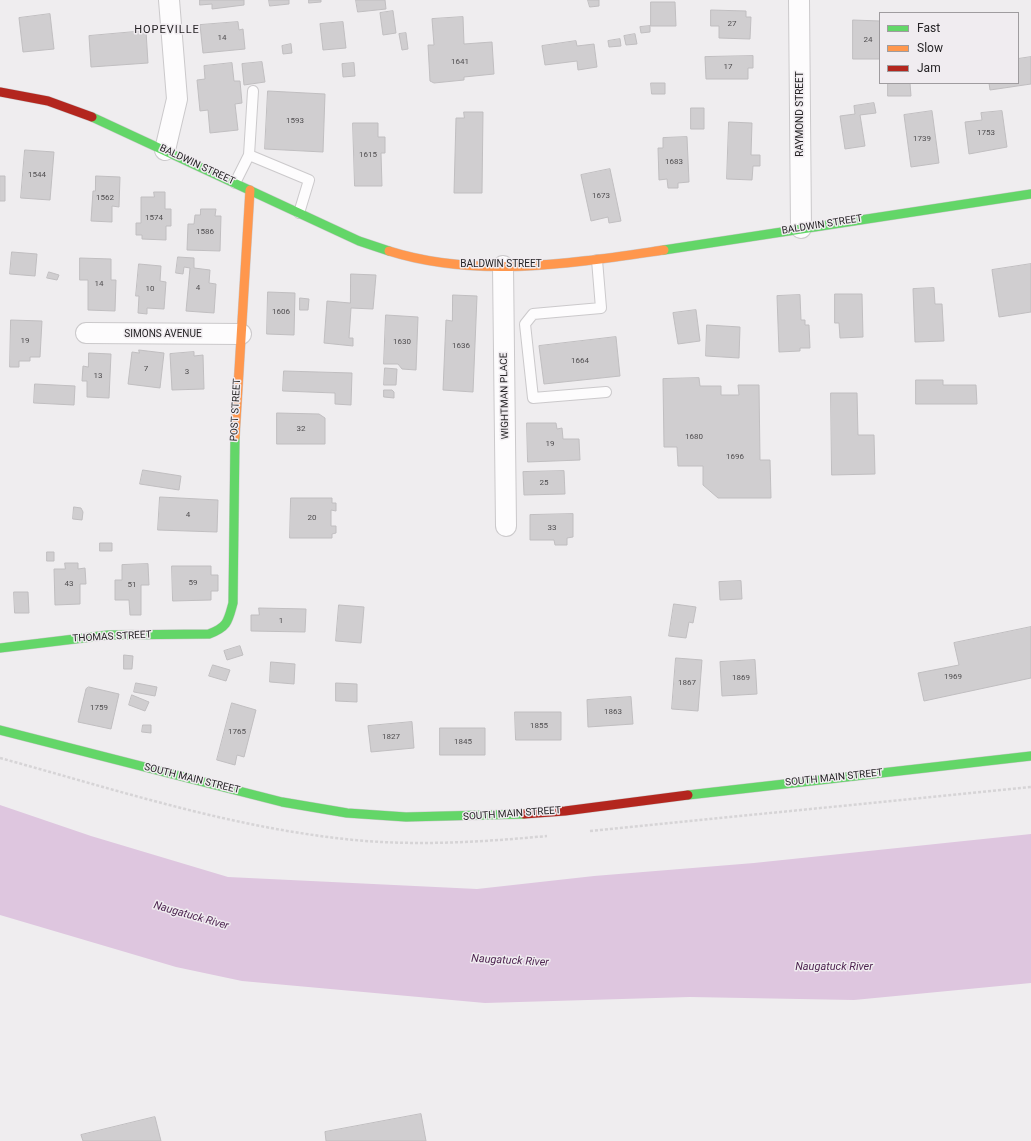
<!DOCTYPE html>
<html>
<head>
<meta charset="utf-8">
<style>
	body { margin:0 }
	#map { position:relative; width:1031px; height:1141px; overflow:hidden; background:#efedef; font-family:Roboto,sans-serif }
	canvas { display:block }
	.legend { position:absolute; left:879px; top:12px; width:140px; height:72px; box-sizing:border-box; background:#f0ecf0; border:1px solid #9f9c9f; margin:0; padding:5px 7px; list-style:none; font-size:12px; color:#262426 }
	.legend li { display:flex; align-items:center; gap:8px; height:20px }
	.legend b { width:20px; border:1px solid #9f9c9f }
</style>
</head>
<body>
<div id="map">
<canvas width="1031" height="1141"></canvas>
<ul class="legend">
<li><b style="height:5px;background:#63d668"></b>Fast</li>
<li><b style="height:5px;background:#ff974d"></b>Slow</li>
<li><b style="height:5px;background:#b3261e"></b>Jam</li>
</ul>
</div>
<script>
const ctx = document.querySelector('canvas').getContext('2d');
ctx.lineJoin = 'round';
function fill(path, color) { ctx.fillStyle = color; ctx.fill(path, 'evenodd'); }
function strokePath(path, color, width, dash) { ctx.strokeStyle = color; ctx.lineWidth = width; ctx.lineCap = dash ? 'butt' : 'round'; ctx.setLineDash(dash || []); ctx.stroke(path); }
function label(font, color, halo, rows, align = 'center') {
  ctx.font = font + ' Roboto,sans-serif'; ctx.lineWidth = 3; ctx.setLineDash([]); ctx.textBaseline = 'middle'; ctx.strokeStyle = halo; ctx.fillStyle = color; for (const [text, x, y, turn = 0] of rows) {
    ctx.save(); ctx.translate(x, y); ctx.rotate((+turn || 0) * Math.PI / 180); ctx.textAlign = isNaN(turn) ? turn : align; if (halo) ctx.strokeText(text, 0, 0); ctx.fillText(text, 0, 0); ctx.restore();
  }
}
fill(new Path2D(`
	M 0,805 L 91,836 L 228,877 L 477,889 L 594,876 L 754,863 L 1031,834 L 1031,983 L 854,1000 L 690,997 L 485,1003 L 242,981 L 176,967 L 0,915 Z`), '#dec6df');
const building = new Path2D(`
	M 200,0 L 244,0 L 244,5 L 212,9 L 212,4 L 200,5 Z
	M 269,0 L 289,0 L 289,4 L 270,6 Z
	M 309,0 L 321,0 L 321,2 L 309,3 Z
	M 356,0 L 385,0 L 386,9 L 358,12 Z
	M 588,0 L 599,0 L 599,6 L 590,7 Z
	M 651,2 L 675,2 L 676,26 L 651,26 Z
	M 711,10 L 746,11 L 746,17 L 751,17 L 750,39 L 719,38 L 719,26 L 711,26 Z
	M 393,11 L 396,33 L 383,35 L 380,13 Z
	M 50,14 L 54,49 L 23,52 L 19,18 Z
	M 463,17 L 464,44 L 492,42 L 494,74 L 464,77 L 464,80 L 434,83 L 430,81 L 428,45 L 434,45 L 432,19 Z
	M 853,20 L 880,21 L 880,59 L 853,59 Z
	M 238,22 L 239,30 L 243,29 L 245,49 L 203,53 L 200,25 Z
	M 343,22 L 346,48 L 323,50 L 320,24 Z
	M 650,26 L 650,32 L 641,33 L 640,27 Z
	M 146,31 L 148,63 L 91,67 L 89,36 Z
	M 406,33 L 408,49 L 402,50 L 399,34 Z
	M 635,34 L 637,44 L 626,45 L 624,36 Z
	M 620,39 L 621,46 L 609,47 L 608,41 Z
	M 576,41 L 577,46 L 594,44 L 597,67 L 578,70 L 577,61 L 545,65 L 542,46 Z
	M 291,44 L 292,53 L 283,54 L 282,46 Z
	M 753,56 L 753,68 L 748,68 L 748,79 L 706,79 L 705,57 Z
	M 1031,57 L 1031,84 L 990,90 L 989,83 L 1018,83 L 1018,59 Z
	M 262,62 L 265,82 L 244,85 L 242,64 Z
	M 232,63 L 234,81 L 240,81 L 242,103 L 235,104 L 238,130 L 210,133 L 208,110 L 200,111 L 197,80 L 205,79 L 204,66 Z
	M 354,63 L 355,76 L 343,77 L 342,64 Z
	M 651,83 L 665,83 L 665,94 L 652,94 Z
	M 888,83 L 910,83 L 911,96 L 888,96 Z
	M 268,91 L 325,94 L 323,152 L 265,149 Z
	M 874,103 L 876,113 L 860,115 L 865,146 L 845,149 L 840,116 L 855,114 L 854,106 Z
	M 691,108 L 704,108 L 704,129 L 691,129 Z
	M 932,111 L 939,163 L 911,167 L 904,115 Z
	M 1002,111 L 1007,147 L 969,154 L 965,122 L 982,120 L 981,113 Z
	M 464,112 L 483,112 L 482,193 L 454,193 L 456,118 L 464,118 Z
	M 729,122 L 752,123 L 751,155 L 760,155 L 760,166 L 753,166 L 752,180 L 727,179 Z
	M 353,123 L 378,123 L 378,137 L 385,137 L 385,153 L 381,153 L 382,186 L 355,186 Z
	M 687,137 L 689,182 L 678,183 L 678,188 L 668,188 L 667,179 L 659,180 L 658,148 L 663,148 L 663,138 Z
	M 25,150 L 54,152 L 50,200 L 21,198 Z
	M 610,169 L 621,221 L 609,223 L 608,217 L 591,221 L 581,175 Z
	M 0,176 L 5,176 L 5,201 L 0,201 Z
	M 96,176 L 120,177 L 119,207 L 112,206 L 112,222 L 91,221 L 93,191 L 95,191 Z
	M 154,192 L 165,192 L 165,209 L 171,209 L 171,226 L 166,226 L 166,240 L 142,239 L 142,235 L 136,235 L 136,223 L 141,223 L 141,197 L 154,197 Z
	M 201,209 L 216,209 L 215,216 L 221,216 L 220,251 L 187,250 L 188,224 L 194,224 L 195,215 L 200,215 Z
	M 12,252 L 37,254 L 35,276 L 10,274 Z
	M 178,257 L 194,258 L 194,268 L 210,270 L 209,283 L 216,284 L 214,313 L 186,311 L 190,268 L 184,267 L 183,274 L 176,273 Z
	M 80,258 L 111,259 L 111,280 L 116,280 L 115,311 L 88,310 L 88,280 L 80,280 Z
	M 139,264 L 161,266 L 160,281 L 166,282 L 164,309 L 147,308 L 147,314 L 138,313 L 139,296 L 136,296 Z
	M 1031,264 L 1031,312 L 999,317 L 992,270 Z
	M 49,272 L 59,275 L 57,280 L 47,278 Z
	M 351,274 L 376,275 L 373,309 L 351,308 L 349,338 L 353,338 L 353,346 L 324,343 L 327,301 L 350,303 Z
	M 934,288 L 935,304 L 942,304 L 944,341 L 915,342 L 913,289 Z
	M 268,292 L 295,293 L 294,335 L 267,334 Z
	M 835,294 L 862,294 L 863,337 L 840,338 L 839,323 L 835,323 Z
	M 453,295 L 477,296 L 473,392 L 443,390 L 446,320 L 452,321 Z
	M 800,295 L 801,320 L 805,320 L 805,325 L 809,325 L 810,348 L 800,348 L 800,351 L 779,352 L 777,296 Z
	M 300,298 L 309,299 L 308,310 L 300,310 Z
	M 696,310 L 700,341 L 678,344 L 673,313 Z
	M 386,315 L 418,317 L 416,370 L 402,369 L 398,364 L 384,364 Z
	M 11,320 L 42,321 L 40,357 L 30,357 L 30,361 L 19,361 L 19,367 L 10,367 Z
	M 707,325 L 740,327 L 739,358 L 706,356 Z
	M 616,337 L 620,376 L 544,384 L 539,346 Z
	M 139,350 L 164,353 L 160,388 L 128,384 L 132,352 L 139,353 Z
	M 194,352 L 194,356 L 203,355 L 204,389 L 172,390 L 170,354 Z
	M 89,353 L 111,354 L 109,398 L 87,397 L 87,381 L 82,381 L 83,366 L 88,367 Z
	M 385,368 L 397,369 L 396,385 L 384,385 Z
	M 284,371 L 352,373 L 351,405 L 335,404 L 335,393 L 283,391 Z
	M 699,378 L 700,386 L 721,386 L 721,395 L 739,395 L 738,385 L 759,385 L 760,460 L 770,460 L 771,498 L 718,498 L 703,485 L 703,466 L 678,466 L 677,447 L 664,447 L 663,379 Z
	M 916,380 L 943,380 L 943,385 L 976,385 L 977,404 L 916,404 Z
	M 35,384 L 75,386 L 74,405 L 34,403 Z
	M 384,390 L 392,390 L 394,392 L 394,398 L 384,397 Z
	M 831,393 L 857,393 L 858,435 L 874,435 L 875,474 L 832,475 Z
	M 277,413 L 319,414 L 325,418 L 325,444 L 277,444 Z
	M 527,423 L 556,423 L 557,429 L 562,428 L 563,439 L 579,439 L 580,460 L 528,462 Z
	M 143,470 L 181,476 L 179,490 L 140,484 Z
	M 564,471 L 565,494 L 524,495 L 523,472 Z
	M 160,497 L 218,500 L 217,532 L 158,530 Z
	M 291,498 L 332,498 L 332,503 L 336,503 L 336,511 L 331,510 L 331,526 L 336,526 L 336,533 L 332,534 L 332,538 L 290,538 Z
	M 74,507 L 81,508 L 83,512 L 82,520 L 73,519 Z
	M 573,514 L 573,537 L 567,538 L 567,545 L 555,545 L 554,540 L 530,540 L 530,515 Z
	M 100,543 L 112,543 L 112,551 L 100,551 Z
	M 47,552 L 54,552 L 54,561 L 47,561 Z
	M 65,563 L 78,563 L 78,569 L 85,568 L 86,584 L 80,584 L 80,604 L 55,605 L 54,569 L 65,569 Z
	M 148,564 L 149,585 L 141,585 L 141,615 L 130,615 L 129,600 L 115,600 L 115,580 L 122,580 L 122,565 Z
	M 172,566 L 211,566 L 211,575 L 218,575 L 218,591 L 211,591 L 211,600 L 173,601 Z
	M 741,581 L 742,599 L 720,600 L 719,582 Z
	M 14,592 L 28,592 L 29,613 L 15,613 Z
	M 674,604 L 696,607 L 693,623 L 689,622 L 686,638 L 669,636 Z
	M 339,605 L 364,607 L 361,643 L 336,641 Z
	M 259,608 L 306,609 L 305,632 L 251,631 L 251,615 L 259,615 Z
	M 1031,627 L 1031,678 L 924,701 L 918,673 L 959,665 L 954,643 Z
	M 240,646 L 243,655 L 227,660 L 224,651 Z
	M 124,655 L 133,656 L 132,669 L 124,669 Z
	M 676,658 L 702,660 L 698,711 L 672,709 Z
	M 755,660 L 757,694 L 722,696 L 720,662 Z
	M 271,662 L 295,664 L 294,684 L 270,682 Z
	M 213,665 L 230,670 L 226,681 L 209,676 Z
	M 136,683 L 157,687 L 155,696 L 134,692 Z
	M 336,683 L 357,684 L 357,702 L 336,701 Z
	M 89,687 L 119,694 L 111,729 L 78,722 L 86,689 Z
	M 132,695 L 149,702 L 145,711 L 129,705 Z
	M 631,697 L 633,724 L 588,727 L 587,700 Z
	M 232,703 L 256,710 L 244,757 L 237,755 L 235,765 L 217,760 Z
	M 515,712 L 561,712 L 561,740 L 516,740 Z
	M 412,722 L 414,748 L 371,752 L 368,726 Z
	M 143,725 L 151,725 L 151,733 L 142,732 Z
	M 440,728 L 485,728 L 485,755 L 440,755 Z
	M 421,1114 L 426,1141 L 326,1141 L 325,1132 Z
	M 155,1117 L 161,1141 L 83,1141 L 81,1135 Z`);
fill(building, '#d0ced0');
strokePath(building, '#c0bec0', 1);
const lane = new Path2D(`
	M 249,155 L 253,91
	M 235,183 L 249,155 L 309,180 L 299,213
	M 597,260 L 601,308 L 533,314 L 525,324 L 533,398 L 606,392`);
const street = new Path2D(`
	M 799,0 L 801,228
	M 165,150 L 177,99 L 169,0
	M 503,266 L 506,526
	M 86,333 L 241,334`);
const fast = new Path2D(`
	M 92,117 L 359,241 L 389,251
	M 664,250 L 1031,194
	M 0,648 L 108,635 L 209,634 C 228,627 228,621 233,603 L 235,437
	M 0,730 L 282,802 L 347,813 L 406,817 L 524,814
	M 688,795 L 1031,756`);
const slow = new Path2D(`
	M 389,251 C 478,279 574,263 664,250
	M 235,437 L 250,190`);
const jam = new Path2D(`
	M 0,92 L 48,101 L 92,117
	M 524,814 L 565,811 L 688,795`);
strokePath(lane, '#cbc9cb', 12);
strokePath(street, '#cbc9cb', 22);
strokePath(fast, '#cbc9cb', 10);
strokePath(slow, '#cbc9cb', 10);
strokePath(jam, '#cbc9cb', 10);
strokePath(new Path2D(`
	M 0,758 C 117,790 232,828 354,840 C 418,846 482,842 547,836
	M 590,831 L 1031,787`), '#d6d4d6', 2.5, [3, 2]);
strokePath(lane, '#fdfcfd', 10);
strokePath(street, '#fdfcfd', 20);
strokePath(fast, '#63d668', 9);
strokePath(slow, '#ff974d', 9);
strokePath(jam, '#b3261e', 9);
label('8px', '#504e50', null, [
	["27",732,24],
	["14",222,38],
	["24",868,40],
	["1641",460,62],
	["17",728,67],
	["1593",295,121],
	["1753",986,133],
	["1739",922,139],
	["1615",368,155],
	["1683",674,162],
	["1544",37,175],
	["1673",601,196],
	["1562",105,198],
	["1574",154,218],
	["1586",205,232],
	["14",99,284],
	["4",198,288],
	["10",150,289],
	["1606",281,312],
	["19",25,341],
	["1630",402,342],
	["1636",461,346],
	["1664",580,361],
	["7",146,369],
	["3",187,372],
	["13",98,376],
	["32",301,429],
	["1680",694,437],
	["19",550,444],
	["1696",735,457],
	["25",544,483],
	["4",188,515],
	["20",312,518],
	["33",552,528],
	["59",193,583],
	["43",69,584],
	["51",132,585],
	["1",281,621],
	["1969",953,677],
	["1869",741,678],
	["1867",687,683],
	["1759",99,708],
	["1863",613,712],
	["1855",539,726],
	["1765",237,732],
	["1827",391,737],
	["1845",463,742]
]);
label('10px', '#262426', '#f0ecf0', [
	["RAYMOND STREET",800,114,-90],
	["BALDWIN STREET",197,165,25],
	["BALDWIN STREET",822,225,-9],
	["BALDWIN STREET",501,264],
	["SIMONS AVENUE",163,334],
	["WIGHTMAN PLACE",505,396,-91],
	["POST STREET",236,410,-87],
	["THOMAS STREET",112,637,-3],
	["SOUTH MAIN STREET",834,778,-6],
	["SOUTH MAIN STREET",192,779,14],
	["SOUTH MAIN STREET",512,814,-4]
]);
ctx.letterSpacing = '1px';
label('11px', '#262426', '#f0ecf0', [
	["HOPEVILLE",167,30]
]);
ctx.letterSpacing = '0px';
label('italic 11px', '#4e2551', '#f0ecf0', [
	["Naugatuck River",191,916,16],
	["Naugatuck River",510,961,3],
	["Naugatuck River",834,967]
]);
</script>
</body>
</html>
